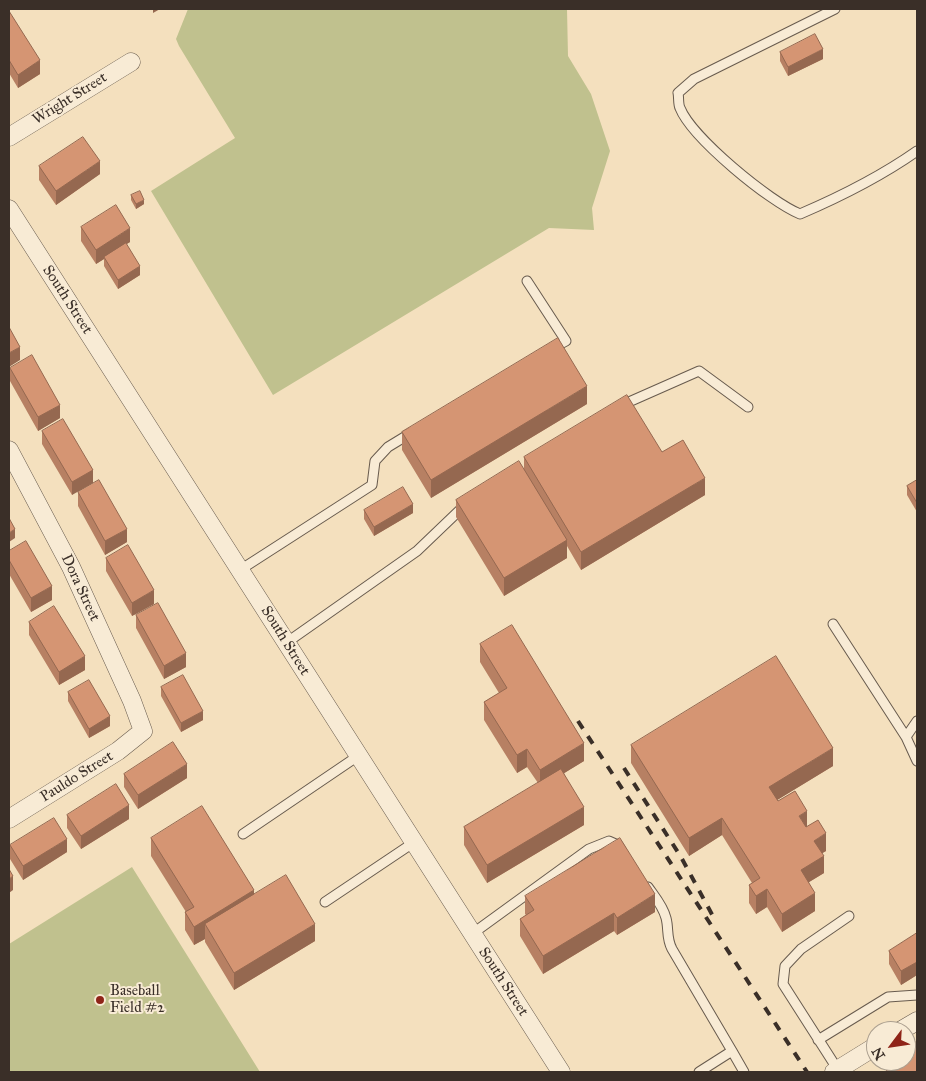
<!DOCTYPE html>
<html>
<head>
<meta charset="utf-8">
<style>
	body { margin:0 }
	#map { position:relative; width:926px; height:1081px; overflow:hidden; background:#f4e0be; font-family:"IM FELL Great Primer",serif }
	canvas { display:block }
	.frame { position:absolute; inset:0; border:10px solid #3a2f28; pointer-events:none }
	.north { position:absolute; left:866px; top:1021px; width:50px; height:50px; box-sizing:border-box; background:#f8ebd5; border:1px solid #aca090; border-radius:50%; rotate:239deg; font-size:14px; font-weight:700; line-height:20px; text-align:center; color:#3a2f28 }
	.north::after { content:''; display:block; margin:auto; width:18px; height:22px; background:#8f2418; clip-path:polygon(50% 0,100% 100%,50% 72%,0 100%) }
</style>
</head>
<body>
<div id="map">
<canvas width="926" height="1081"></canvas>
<div class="frame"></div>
<div class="north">N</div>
</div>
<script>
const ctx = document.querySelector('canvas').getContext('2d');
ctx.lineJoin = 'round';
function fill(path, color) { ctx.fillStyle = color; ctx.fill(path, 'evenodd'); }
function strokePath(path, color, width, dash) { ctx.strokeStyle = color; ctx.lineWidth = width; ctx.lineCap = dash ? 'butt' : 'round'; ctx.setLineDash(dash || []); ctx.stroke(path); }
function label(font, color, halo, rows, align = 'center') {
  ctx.font = font + ' "IM FELL Great Primer",serif'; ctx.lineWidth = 4; ctx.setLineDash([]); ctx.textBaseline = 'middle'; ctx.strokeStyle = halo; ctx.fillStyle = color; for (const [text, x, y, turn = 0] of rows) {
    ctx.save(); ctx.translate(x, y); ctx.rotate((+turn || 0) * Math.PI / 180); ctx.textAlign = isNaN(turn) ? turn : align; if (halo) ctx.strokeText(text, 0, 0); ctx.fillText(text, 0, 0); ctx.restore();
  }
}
fill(new Path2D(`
	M 188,9 L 567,9 L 568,56 L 591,94 L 610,151 L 592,208 L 594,230 L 549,228 L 273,395 L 151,191 L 235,138 L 179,46 L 176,39 Z
	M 132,867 L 260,1072 L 9,1072 L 9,944 Z`), '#c0c18e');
const lane = new Path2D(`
	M 835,9 L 694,79 L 678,93 C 679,97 678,104 680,108 C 692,138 770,202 800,214 C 842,196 880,177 917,151
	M 527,281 L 566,341 L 551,349
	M 622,405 L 699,371 L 748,407
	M 240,570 L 372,485 L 375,461 L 388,447 L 411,433
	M 833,624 L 906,737
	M 286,643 L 417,551 L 464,506
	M 917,721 L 906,737 L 917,761
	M 243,834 L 358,756
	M 648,887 C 655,897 663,906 666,918 C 669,929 666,938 672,949 L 732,1051
	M 325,902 L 413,843
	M 472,934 L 589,849 L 609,841 L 618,845 L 621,850
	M 818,1040 L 888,997 L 917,995
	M 838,1070 L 783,984 L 785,966 L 801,949 L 849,916
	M 699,1072 L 732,1051 L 744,1072`);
const street = new Path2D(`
	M 9,137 L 131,62
	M 9,209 L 561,1072
	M 9,450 L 71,567 L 132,701 L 143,731 L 118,751 L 9,819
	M 900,1031 L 917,1021
	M 834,1072 L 876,1046`);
strokePath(lane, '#685b4e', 11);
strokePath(street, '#685b4e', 19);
strokePath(lane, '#f8ebd5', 9);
strokePath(street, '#f8ebd5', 18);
strokePath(new Path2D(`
	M 578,721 L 807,1072
	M 624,768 L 681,857 L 715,920`), '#3a2f28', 4, [9, 9]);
fill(new Path2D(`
	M 9,11 L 40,74 L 18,88 L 9,73 Z
	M 780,52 L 823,59 L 788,76 L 780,61 Z
	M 39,166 L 100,174 L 56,205 L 39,180 Z
	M 131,195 L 144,204 L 136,209 L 131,200 Z
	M 81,227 L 130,242 L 126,244 L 140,275 L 118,289 L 104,266 L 104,259 L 96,264 L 81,241 Z
	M 10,368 L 60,418 L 38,431 L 10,381 Z
	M 587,404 L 431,498 L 402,450 L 402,432 Z
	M 42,431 L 93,470 L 72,495 L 42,444 Z
	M 662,452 L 705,495 L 581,570 L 567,546 L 567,558 L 504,596 L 456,517 L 456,500 L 524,470 L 524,457 Z
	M 917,480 L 917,512 L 907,495 L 907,486 Z
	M 78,492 L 127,542 L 105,555 L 78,506 Z
	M 364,510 L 413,513 L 374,536 L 364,519 Z
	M 9,551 L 52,600 L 31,612 L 9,574 Z
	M 106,558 L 154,604 L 132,616 L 106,571 Z
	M 136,615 L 186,667 L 164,679 L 136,628 Z
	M 29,622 L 85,670 L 59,685 L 29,635 Z
	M 480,644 L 584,761 L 564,773 L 584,825 L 487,883 L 464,845 L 464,827 L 538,783 L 527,767 L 517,773 L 484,720 L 484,702 L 499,693 L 480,662 Z
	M 161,687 L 203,720 L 181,732 L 161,696 Z
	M 68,692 L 110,726 L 89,738 L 68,701 Z
	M 631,745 L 833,766 L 777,800 L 807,826 L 826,851 L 822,853 L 824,873 L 809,882 L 815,911 L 782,932 L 767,907 L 756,914 L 749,903 L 749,885 L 752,883 L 722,835 L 689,856 L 631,763 Z
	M 124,774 L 187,778 L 138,809 L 124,787 Z
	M 67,815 L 129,819 L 81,849 L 67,828 Z
	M 151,838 L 254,894 L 315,941 L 234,990 L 205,942 L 205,939 L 194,945 L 185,930 L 185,912 L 186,912 L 151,856 Z
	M 10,845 L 67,852 L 23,880 L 10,859 Z
	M 525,896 L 655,912 L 617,935 L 614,931 L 543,974 L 520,936 L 520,919 L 526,915 L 525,914 Z
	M 917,933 L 917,975 L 901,985 L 889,964 L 889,951 Z`), '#b78063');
fill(new Path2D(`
	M 153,9 L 160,9 L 153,13 Z
	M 823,49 L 823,59 L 788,76 L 788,67 Z
	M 40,60 L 40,74 L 18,88 L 18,75 Z
	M 100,161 L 100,174 L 56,205 L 56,191 Z
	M 144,200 L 144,204 L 136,209 L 136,204 Z
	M 130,228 L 130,242 L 105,258 L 104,257 L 104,259 L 96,264 L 96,250 Z
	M 140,266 L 140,275 L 118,289 L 118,280 Z
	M 20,347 L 20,360 L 9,367 L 9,353 Z
	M 587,386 L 587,404 L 431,498 L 431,480 Z
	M 60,405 L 60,418 L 38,431 L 38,417 Z
	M 93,470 L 93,483 L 72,495 L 72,482 Z
	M 705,478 L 705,495 L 581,570 L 581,552 Z
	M 413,504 L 413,513 L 374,536 L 374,527 Z
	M 15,529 L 15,538 L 9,542 L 9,533 Z
	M 127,529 L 127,542 L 105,555 L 105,541 Z
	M 567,540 L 567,558 L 504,596 L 504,578 Z
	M 52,586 L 52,600 L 31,612 L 31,598 Z
	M 154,590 L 154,604 L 132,616 L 132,603 Z
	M 186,653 L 186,667 L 164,679 L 164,666 Z
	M 85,656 L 85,670 L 59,685 L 59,672 Z
	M 203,711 L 203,720 L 181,732 L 181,723 Z
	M 110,716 L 110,726 L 89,738 L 89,729 Z
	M 584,743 L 584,761 L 540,788 L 540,770 Z
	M 833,748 L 833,766 L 769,805 L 769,787 Z
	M 527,749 L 527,767 L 517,773 L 517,755 Z
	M 10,760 L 10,770 L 9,770 L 9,761 Z
	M 187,764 L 187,778 L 138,809 L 138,795 Z
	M 129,805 L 129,819 L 81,849 L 81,836 Z
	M 584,807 L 584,825 L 487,883 L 487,865 Z
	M 807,811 L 807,829 L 799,816 Z
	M 722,818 L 722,835 L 689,856 L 689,838 Z
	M 826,833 L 826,851 L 814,858 L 814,841 Z
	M 67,839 L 67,852 L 23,880 L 23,866 Z
	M 824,856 L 824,873 L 801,887 L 801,870 Z
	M 13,876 L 13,890 L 9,893 L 9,879 Z
	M 767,889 L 767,907 L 756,914 L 756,896 Z
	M 254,890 L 254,908 L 205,924 L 205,939 L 194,945 L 194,927 Z
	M 815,893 L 815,911 L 782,932 L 782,914 Z
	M 655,894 L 655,912 L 617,935 L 617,918 Z
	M 614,913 L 614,931 L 543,974 L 543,956 Z
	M 315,924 L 315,941 L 234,990 L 234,973 Z
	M 917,962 L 917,975 L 901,985 L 901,971 Z`), '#956850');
const building = new Path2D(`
	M 9,11 L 40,60 L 18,75 L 9,60 Z
	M 815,34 L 823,49 L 788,67 L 780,52 Z
	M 83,137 L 100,161 L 56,191 L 39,166 Z
	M 140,191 L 144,200 L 136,204 L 131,195 Z
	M 116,205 L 130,228 L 96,250 L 81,227 Z
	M 126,243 L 140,266 L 118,280 L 104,257 Z
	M 9,327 L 20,347 L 9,353 Z
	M 558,338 L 587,386 L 431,480 L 402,432 Z
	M 32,355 L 60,405 L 38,417 L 10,368 Z
	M 627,395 L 662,452 L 683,440 L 705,478 L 581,552 L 524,457 Z
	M 63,419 L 93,470 L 72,482 L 42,431 Z
	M 519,461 L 567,540 L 504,578 L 456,500 Z
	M 99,480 L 127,529 L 105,541 L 78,492 Z
	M 917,480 L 917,503 L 907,486 Z
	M 403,487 L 413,504 L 374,527 L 364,510 Z
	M 9,518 L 15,529 L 9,533 Z
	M 26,541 L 52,586 L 31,598 L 9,560 L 9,551 Z
	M 128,545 L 154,590 L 132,603 L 106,558 Z
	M 158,603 L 186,653 L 164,666 L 136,615 Z
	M 54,606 L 85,656 L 59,672 L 29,622 Z
	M 512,625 L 584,743 L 540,770 L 527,749 L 517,755 L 484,702 L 507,688 L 480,644 Z
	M 776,656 L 833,748 L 769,787 L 778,801 L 795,791 L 807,811 L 799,816 L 806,827 L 818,820 L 826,833 L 814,841 L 824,856 L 801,870 L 815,893 L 782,914 L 767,889 L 756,896 L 749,885 L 760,878 L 722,818 L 689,838 L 631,745 Z
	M 183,675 L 203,711 L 181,723 L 161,687 Z
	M 89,680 L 110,716 L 89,729 L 68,692 Z
	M 173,742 L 187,764 L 138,795 L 124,774 Z
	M 561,769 L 584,807 L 487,865 L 464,827 Z
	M 116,784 L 129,805 L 81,836 L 67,815 Z
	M 202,806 L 254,890 L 194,927 L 185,912 L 194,907 L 151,838 Z
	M 54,818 L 67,839 L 23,866 L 10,845 Z
	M 620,838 L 655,894 L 617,918 L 614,913 L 543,956 L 520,919 L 534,910 L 525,896 Z
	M 9,869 L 13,876 L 9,879 Z
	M 286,875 L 315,924 L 234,973 L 205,924 Z
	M 917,933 L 917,962 L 901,971 L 889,951 Z
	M 917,1041 L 917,1072 L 885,1072 L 897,1061 L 906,1061 L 906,1052 Z`);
fill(building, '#d59573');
strokePath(building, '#956850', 1);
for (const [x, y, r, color] of [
	[100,1000,5,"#8f2418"]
]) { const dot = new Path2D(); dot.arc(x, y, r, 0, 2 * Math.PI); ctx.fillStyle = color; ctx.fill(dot); strokePath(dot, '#f8ebd5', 2); }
label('15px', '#3a2f28', '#f8ebd5', [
	["Wright Street",70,99,-32],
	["South Street",67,300,57],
	["Dora Street",80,588,65],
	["South Street",285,641,58],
	["Pauldo Street",77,777,-32],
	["South Street",503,982,57]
]);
label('15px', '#3a2f28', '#f8ebd5', [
	["Baseball",110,991],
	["Field #2",110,1008]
], 'left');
</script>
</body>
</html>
